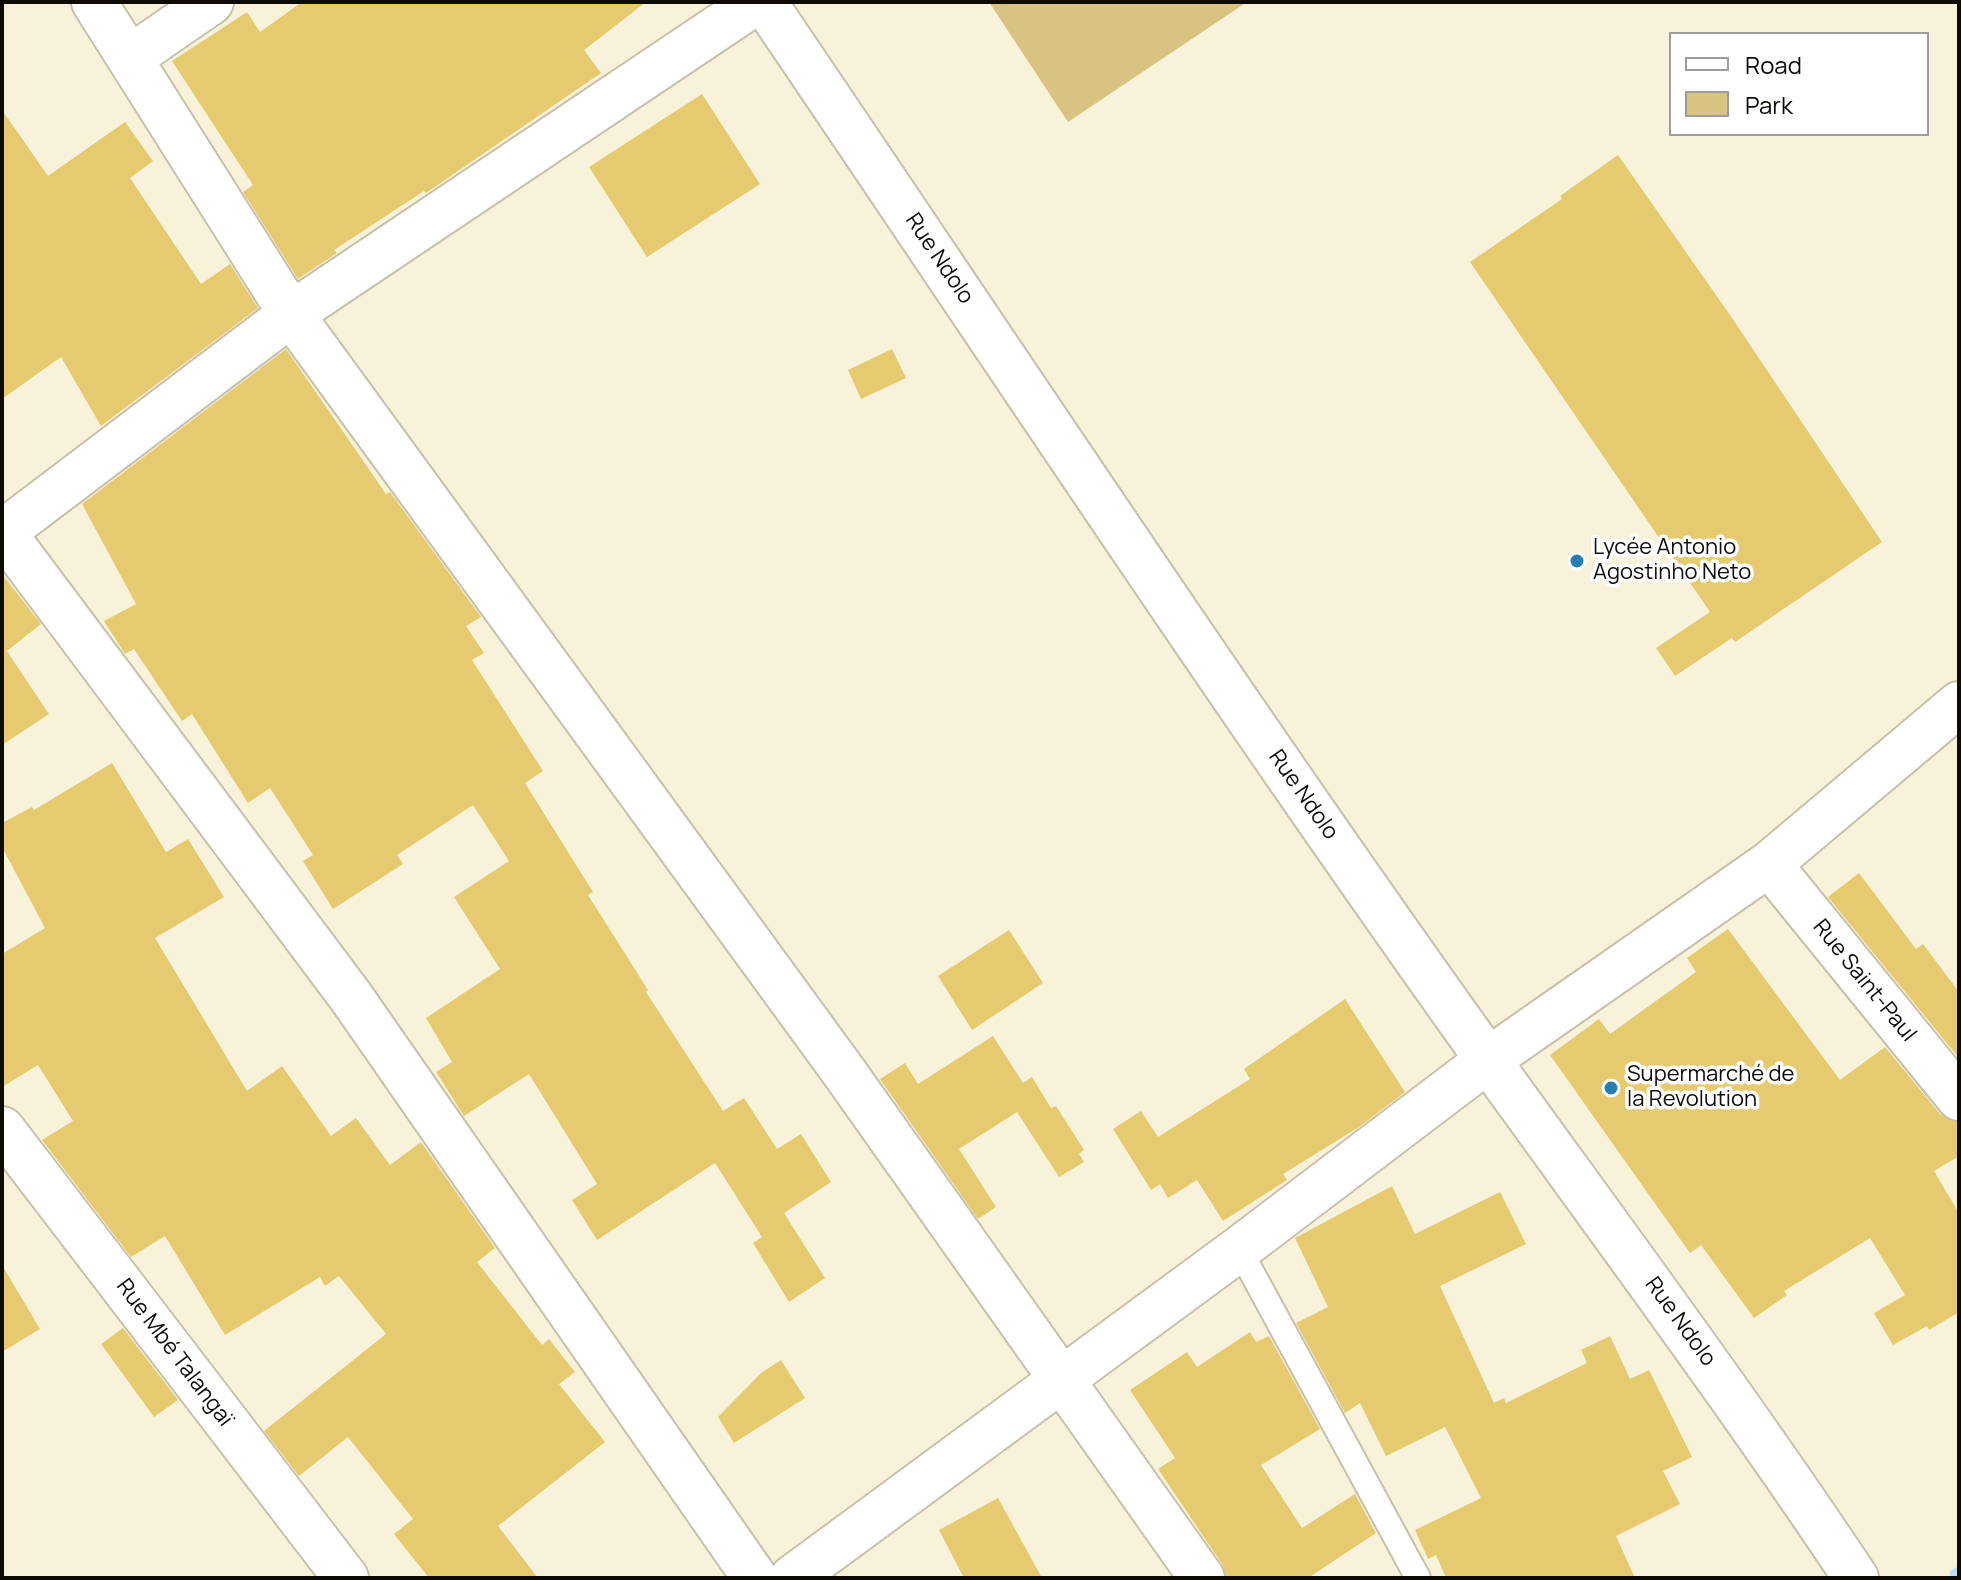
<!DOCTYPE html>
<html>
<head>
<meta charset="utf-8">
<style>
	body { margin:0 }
	#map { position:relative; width:1961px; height:1580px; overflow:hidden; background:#f9f2db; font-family:Manrope,sans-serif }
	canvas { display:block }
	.frame { position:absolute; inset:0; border:4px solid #0e0b05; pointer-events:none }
	.legend { position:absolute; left:1669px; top:32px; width:260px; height:104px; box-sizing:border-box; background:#fff; border:2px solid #9f9d9b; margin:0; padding:10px 14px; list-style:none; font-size:24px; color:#0e0b05 }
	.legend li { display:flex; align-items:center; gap:16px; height:40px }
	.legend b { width:40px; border:2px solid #9f9d9b }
</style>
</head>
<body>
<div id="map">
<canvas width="1961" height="1580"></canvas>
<div class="frame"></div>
<ul class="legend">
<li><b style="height:10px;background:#fff"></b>Road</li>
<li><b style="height:22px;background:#d8c382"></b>Park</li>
</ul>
</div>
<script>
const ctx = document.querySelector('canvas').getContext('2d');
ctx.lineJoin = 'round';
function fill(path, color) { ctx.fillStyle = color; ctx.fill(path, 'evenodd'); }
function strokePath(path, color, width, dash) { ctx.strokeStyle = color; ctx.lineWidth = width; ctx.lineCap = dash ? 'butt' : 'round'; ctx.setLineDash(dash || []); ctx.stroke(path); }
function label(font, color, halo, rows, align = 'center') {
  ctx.font = font + ' Manrope,sans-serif'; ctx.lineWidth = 7; ctx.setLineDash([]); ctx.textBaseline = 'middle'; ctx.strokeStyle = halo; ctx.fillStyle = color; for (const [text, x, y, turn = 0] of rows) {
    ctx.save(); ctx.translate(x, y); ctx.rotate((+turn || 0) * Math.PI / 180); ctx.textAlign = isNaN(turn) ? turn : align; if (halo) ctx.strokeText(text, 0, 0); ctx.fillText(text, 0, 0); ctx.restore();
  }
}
fill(new Path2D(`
	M 989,2 L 1247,2 L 1068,122 Z`), '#d8c382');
strokePath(new Path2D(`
	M 1956,1574 L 1959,1573`), '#bddef4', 12);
fill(new Path2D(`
	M 302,2 L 646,2 L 584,50 L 601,73 L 426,193 L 424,191 L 334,250 L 337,253 L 298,279 L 243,192 L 253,185 L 172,61 L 247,12 L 260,32 Z
	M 702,94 L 760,184 L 647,257 L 589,167 Z
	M 2,110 L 48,176 L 125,122 L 153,161 L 130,178 L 201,284 L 230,264 L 258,308 L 101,426 L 61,357 L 2,399 Z
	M 1618,155 L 1730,315 L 1882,542 L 1735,642 L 1732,638 L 1675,676 L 1656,648 L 1710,612 L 1470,262 L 1562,199 L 1560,196 Z
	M 286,349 L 386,494 L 390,492 L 481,617 L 466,626 L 484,653 L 472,660 L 543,771 L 525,783 L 593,892 L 588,895 L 648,990 L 646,992 L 723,1111 L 744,1098 L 777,1149 L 801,1134 L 831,1182 L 784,1213 L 825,1278 L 789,1302 L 753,1243 L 762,1237 L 715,1163 L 597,1240 L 572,1200 L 597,1184 L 529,1074 L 464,1116 L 436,1072 L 452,1062 L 426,1018 L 500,969 L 454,897 L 509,861 L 473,805 L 397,855 L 403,864 L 333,909 L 303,861 L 313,855 L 270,788 L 248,803 L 192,714 L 182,721 L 134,649 L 125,654 L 104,621 L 136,604 L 82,504 Z
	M 892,349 L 906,378 L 861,399 L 848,370 Z
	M 2,574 L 41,624 L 7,651 L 49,714 L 2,745 Z
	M 112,763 L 166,852 L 188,839 L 224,897 L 155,938 L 247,1091 L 282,1066 L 331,1136 L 356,1118 L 390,1165 L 421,1142 L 495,1248 L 477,1262 L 542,1345 L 549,1339 L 575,1372 L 559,1384 L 605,1442 L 498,1526 L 538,1578 L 429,1578 L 394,1534 L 413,1519 L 348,1437 L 299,1476 L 264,1431 L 386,1334 L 339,1276 L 325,1286 L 320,1277 L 225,1335 L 165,1236 L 131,1257 L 42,1140 L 73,1121 L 38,1065 L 2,1087 L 2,954 L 45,928 L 2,847 L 2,823 L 32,807 L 34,810 Z
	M 1859,873 L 1916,949 L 1923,944 L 1959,992 L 1958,1057 L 1828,897 Z
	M 1728,929 L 1840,1080 L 1885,1047 L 1940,1114 L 1959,1122 L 1959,1156 L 1934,1171 L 1959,1213 L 1959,1312 L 1929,1330 L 1927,1326 L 1893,1345 L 1874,1313 L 1905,1295 L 1870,1238 L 1784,1291 L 1787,1295 L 1754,1318 L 1701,1245 L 1690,1253 L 1550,1055 L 1599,1019 L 1610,1034 L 1696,972 L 1687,958 Z
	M 1009,930 L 1043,983 L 972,1030 L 938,976 Z
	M 1345,999 L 1405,1092 L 1359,1127 L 1283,1174 L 1287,1180 L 1223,1221 L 1197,1180 L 1168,1198 L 1160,1184 L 1151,1190 L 1113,1129 L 1141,1111 L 1158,1137 L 1250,1079 L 1244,1069 Z
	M 993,1036 L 1023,1083 L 1032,1077 L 1051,1108 L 1056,1106 L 1084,1150 L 1079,1154 L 1084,1162 L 1059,1177 L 1017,1112 L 959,1149 L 996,1207 L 978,1219 L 880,1079 L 905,1063 L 918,1084 Z
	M 1392,1186 L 1415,1234 L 1500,1192 L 1526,1244 L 1440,1286 L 1494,1403 L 1504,1398 L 1506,1403 L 1587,1363 L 1581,1350 L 1610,1336 L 1630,1379 L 1649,1370 L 1692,1457 L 1663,1471 L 1680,1504 L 1616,1536 L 1635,1578 L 1446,1578 L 1436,1555 L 1428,1559 L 1415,1530 L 1481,1498 L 1445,1427 L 1386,1456 L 1360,1403 L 1345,1413 L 1296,1323 L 1328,1307 L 1295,1238 Z
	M 2,1265 L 40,1329 L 2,1352 Z
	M 123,1328 L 178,1400 L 154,1417 L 101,1344 Z
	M 1250,1332 L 1256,1342 L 1269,1336 L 1320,1429 L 1261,1465 L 1302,1528 L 1355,1494 L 1376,1533 L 1308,1578 L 1227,1578 L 1222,1564 L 1158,1469 L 1175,1458 L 1130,1390 L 1187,1352 L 1197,1367 Z
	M 781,1360 L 805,1398 L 734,1443 L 718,1417 L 761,1373 Z
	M 998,1498 L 1042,1578 L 964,1578 L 939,1530 Z`), '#e6ca6f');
const service = new Path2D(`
	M 1239,1249 L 1418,1578`);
const minor = new Path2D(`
	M 94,2 L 291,314 L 844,1072 L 1202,1578
	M 131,57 L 211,2
	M 2,531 L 351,997 L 755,1578
	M 2,533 L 291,314 L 756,2
	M 1769,864 L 1959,1098
	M 2,1129 L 346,1578
	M 792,1578 L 1239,1249 L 1488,1060 L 1769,864 L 1959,704`);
const primary = new Path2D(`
	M 764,2 C 1004,356 1239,713 1488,1060 C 1612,1232 1738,1401 1856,1578`);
strokePath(service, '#c7c0aa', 28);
strokePath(minor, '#c7c0aa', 48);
strokePath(primary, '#c7c0aa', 48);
strokePath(service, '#fff', 24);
strokePath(minor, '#fff', 44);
strokePath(primary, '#fff', 44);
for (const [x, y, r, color] of [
	[1577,561,8,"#277fae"],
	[1611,1088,8,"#277fae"]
]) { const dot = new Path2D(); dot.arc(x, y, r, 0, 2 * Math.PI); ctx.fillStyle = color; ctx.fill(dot); strokePath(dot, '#fff', 3); }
label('22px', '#0e0b05', '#fff', [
	["Rue Ndolo",939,259,56],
	["Rue Ndolo",1303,795,55],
	["Rue Saint-Paul",1864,981,51],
	["Rue Ndolo",1680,1322,54],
	["Rue Mbé Talangaï",174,1353,53]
]);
label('22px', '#0e0b05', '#fff', [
	["Lycée Antonio",1593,548],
	["Agostinho Neto",1593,573],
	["Supermarché de",1627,1075],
	["la Revolution",1627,1100]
], 'left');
</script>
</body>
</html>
